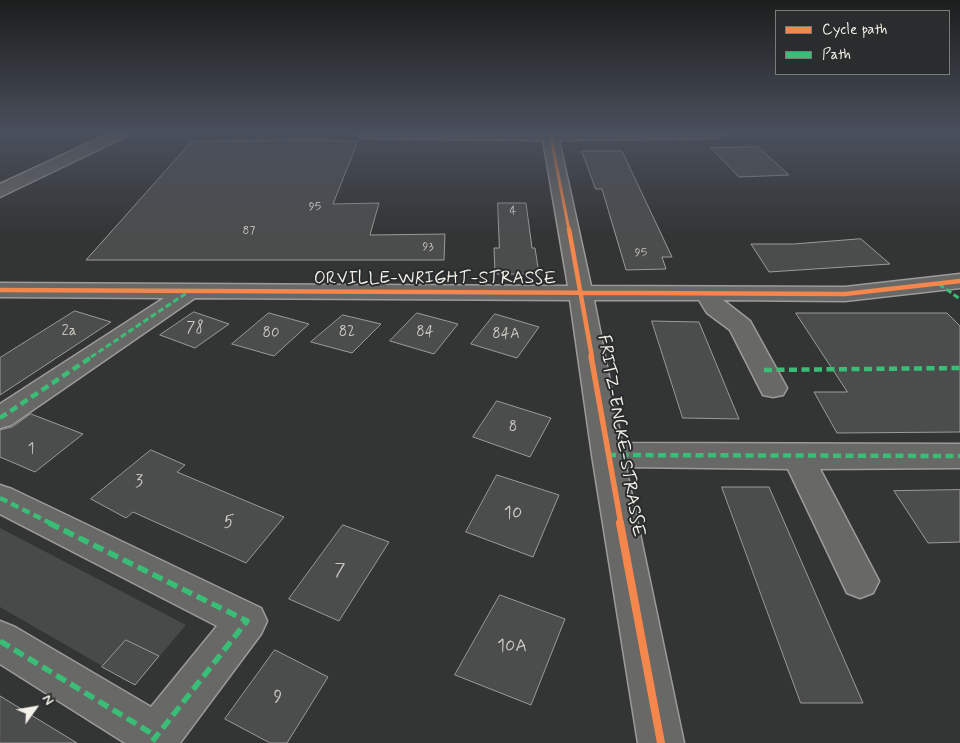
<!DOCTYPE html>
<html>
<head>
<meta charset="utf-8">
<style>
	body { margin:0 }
	#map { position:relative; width:960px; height:743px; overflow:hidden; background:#333434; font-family:Mynerve,sans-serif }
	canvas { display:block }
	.legend { position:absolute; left:775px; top:10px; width:175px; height:65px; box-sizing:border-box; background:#2a2d2e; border:1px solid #7b7b78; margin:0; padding:6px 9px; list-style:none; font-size:15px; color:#f4f1e8 }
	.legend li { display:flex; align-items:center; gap:10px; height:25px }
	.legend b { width:25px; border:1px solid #7b7b78 }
	.north { position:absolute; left:10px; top:683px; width:50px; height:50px; -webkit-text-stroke:4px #2a2d2e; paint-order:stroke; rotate:58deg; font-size:14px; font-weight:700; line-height:20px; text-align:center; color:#f4f1e8 }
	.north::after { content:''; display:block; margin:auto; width:18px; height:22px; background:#f4f1e8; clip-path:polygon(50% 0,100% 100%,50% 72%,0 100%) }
</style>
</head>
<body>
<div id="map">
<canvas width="960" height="743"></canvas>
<ul class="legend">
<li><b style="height:6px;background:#f5874c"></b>Cycle path</li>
<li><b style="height:6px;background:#3abd76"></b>Path</li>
</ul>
<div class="north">N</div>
</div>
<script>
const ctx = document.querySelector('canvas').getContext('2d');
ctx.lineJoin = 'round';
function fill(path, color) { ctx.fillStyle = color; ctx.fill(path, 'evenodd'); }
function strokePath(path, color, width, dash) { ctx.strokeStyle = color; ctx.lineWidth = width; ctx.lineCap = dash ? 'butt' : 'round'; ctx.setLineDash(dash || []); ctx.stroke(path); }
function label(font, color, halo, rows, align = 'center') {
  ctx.font = font + ' Mynerve,sans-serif'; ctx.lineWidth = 4; ctx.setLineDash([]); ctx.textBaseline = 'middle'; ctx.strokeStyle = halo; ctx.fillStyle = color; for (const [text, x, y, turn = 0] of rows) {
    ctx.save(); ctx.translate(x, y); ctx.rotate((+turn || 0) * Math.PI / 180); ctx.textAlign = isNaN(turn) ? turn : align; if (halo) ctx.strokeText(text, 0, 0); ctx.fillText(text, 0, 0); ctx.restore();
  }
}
fill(new Path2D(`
	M 0,528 L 186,625 L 135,685 L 0,607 Z`), '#484a49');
const building = new Path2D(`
	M 320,140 L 358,141 L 333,204 L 379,203 L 370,235 L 445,234 L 444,260 L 86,260 L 192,141 Z
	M 758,147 L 789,175 L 739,177 L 711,148 Z
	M 582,151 L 622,151 L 672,257 L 662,257 L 666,269 L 626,270 L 602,189 L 596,189 Z
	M 498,203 L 526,203 L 532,248 L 535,248 L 539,274 L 495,274 L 494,248 L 499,248 Z
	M 861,239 L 890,264 L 769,272 L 751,244 L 793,244 Z
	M 75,311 L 111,322 L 0,395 L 0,358 Z
	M 194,312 L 229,324 L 195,348 L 160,335 Z
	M 269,313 L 309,324 L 274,356 L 232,344 Z
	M 417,313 L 458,324 L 434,354 L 390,341 Z
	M 796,313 L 947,313 L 960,326 L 960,432 L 837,433 L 814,392 L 847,392 Z
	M 495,314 L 539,327 L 517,358 L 471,344 Z
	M 343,315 L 381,324 L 352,353 L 311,342 Z
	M 652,321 L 699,322 L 739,419 L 683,418 Z
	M 497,401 L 551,418 L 530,457 L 473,437 Z
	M 31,414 L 83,434 L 35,472 L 0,457 L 0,430 L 12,427 Z
	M 151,450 L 185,465 L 177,472 L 284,517 L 246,563 L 133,512 L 126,518 L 91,499 Z
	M 497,475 L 559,495 L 533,557 L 466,532 Z
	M 722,487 L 769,487 L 863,703 L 801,703 Z
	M 960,490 L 960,542 L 928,543 L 894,491 Z
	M 343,525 L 389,542 L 339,621 L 289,599 Z
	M 500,595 L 565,619 L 531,705 L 455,675 Z
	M 126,640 L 159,656 L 135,685 L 102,667 Z
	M 275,650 L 328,677 L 287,743 L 270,743 L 225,719 Z
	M 0,696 L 77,743 L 0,743 Z`);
fill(building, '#4b4c4c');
strokePath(building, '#9b9b99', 1);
const minor = new Path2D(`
	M 110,133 L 130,133 L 127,136 L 0,197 L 0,184 Z
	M 356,133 L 725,133 L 722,136 L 717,138 L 559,140 L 591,286 L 845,287 L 960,274 L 960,288 L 845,301 L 723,300 L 750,321 L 787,388 L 783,395 L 773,397 L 763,395 L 730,330 L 707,313 L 699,300 L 594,300 L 622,443 L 960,444 L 960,468 L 820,469 L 879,581 L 873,593 L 860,598 L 847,593 L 788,469 L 626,467 L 684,743 L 638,743 L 592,455 L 570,300 L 195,298 L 11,425 L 0,428 L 0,404 L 164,298 L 0,297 L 0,283 L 568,286 L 543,140 L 364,138 L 359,136 Z
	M 0,485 L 12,489 L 261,608 L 267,621 L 261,634 L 180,743 L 125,743 L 0,664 L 0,621 L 15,627 L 151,707 L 217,626 L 0,514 Z`);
strokePath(minor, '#9b9b99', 3);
fill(minor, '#686866');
strokePath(new Path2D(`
	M 939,284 L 960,299
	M 91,357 L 188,292`), '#3abd76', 3, [6, 3]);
strokePath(new Path2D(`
	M 764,370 L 960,368
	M 0,418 L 93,356
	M 608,455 L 960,456
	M 0,498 L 52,524`), '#3abd76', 4.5, [8, 4.5]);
strokePath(new Path2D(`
	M 49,523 L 247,621 L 151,743
	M 0,641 L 156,736`), '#3abd76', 5.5, [11, 5.5]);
strokePath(new Path2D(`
	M 550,133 L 569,230`), '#f5874c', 3);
strokePath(new Path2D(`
	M 569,229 L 592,357
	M 0,290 L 845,294 L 960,281`), '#f5874c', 4.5);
strokePath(new Path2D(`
	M 591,356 L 621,524`), '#f5874c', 5.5);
strokePath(new Path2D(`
	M 620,523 L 661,743`), '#f5874c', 8);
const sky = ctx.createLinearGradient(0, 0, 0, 237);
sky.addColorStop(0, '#1c1d1d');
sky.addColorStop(0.56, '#4a505c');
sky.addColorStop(1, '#4a505c00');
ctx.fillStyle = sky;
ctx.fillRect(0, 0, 960, 237);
label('12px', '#cac8c1', null, [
	["95",315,207],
	["4",513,211],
	["87",249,231],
	["93",428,247],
	["95",641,253]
]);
label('15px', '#cac8c1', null, [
	["78",195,329],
	["2a",69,332],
	["82",347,333],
	["84",425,333],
	["80",271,334],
	["84A",506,335],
	["8",513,428],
	["1",31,450]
]);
label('18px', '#f4f1e8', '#2a2d2e', [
	["ORVILLE-WRIGHT-STRASSE",435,279],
	["FRITZ-ENCKE-STRASSE",620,436,80]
]);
label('18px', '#cac8c1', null, [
	["3",139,482],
	["10",513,514],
	["5",229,523],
	["7",340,571],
	["10A",512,647],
	["9",278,698]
]);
</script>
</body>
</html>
